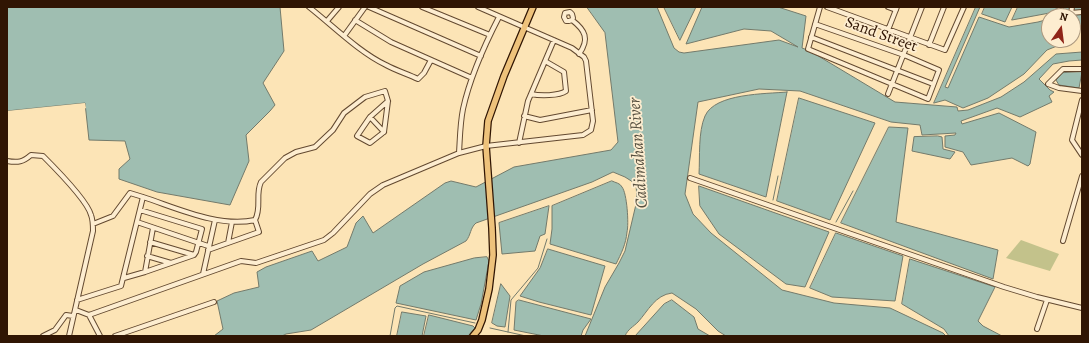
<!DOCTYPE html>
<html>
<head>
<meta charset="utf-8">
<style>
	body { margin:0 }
	#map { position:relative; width:1089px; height:343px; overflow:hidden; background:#fce4b6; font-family:Alegreya,serif }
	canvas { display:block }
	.frame { position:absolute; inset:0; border:8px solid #301503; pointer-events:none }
	.north { position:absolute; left:1041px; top:8px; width:40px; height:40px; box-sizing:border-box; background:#fdedd0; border:1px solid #ab977e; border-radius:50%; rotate:14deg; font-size:11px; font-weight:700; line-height:16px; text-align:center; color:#301503 }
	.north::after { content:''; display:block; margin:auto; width:14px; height:18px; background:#8f2418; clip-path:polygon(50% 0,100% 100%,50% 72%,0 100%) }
</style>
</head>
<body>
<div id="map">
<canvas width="1089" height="343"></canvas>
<div class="frame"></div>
<div class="north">N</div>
</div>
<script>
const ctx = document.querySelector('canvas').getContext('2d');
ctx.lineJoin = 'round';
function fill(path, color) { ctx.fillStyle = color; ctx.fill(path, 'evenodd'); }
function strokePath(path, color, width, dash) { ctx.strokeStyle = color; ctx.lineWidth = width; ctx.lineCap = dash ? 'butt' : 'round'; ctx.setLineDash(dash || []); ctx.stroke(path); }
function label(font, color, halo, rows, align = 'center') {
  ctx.font = font + ' Alegreya,serif'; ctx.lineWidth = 3.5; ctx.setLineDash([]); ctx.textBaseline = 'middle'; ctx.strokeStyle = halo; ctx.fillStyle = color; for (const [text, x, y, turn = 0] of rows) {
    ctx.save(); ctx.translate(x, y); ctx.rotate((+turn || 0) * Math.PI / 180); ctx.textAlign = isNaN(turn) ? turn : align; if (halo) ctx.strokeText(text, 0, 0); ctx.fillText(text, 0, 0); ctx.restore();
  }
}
fill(new Path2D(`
	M 1021,240 L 1059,254 L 1050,271 L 1006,258 Z`), '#c3c28b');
const water = new Path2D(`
	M 7,7 L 280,7 L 284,51 L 263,83 L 275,105 L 270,111 L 246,135 L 249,161 L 230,205 L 157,192 L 119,179 L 119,169 L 130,159 L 125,141 L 89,140 L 85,103 L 7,111 Z
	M 587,7 L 657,7 L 674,48 L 679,52 L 684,53 L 779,40 L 798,47 L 771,31 L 744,29 L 686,44 L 702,7 L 778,7 L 806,16 L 802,48 L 810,51 L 895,102 L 957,107 L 958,111 L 968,110 L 1001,97 L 1024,82 L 1056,54 L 1082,52 L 1082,60 L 1069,61 L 1053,64 L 1039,79 L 1050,90 L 1054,92 L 1049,96 L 1052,102 L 1020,117 L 997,108 L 961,121 L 962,124 L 999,113 L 1036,132 L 1030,164 L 1028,166 L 1012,158 L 971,165 L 963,152 L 945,147 L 945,136 L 955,135 L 956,133 L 922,135 L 920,125 L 891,122 L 800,91 L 759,89 L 698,102 L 685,194 L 693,214 L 711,233 L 782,290 L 834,303 L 890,308 L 943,333 L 946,336 L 726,336 L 718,331 L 696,309 L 672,293 C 655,295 648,311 638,322 C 633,327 628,329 625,336 L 585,336 L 605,287 L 619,263 L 625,251 L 637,200 L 636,184 L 625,177 L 613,172 L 592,182 L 476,223 C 470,228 471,235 466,241 L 423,264 L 311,330 L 286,334 L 282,336 L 214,336 L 223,329 L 217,301 L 234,293 L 259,287 L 257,272 L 266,267 L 312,251 L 318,261 L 347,247 L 356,223 L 363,216 L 373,233 L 445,183 L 451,181 L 476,187 L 514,167 L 611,150 L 618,142 L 605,33 Z
	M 664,7 L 696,7 L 680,40 Z
	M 976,7 L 980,7 L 945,87 L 948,88 L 979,17 L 1009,27 L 1038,22 L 1049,19 L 1049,40 L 1057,40 L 1057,46 L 1047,50 L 1024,74 L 988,98 L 963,108 L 945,100 L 934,103 Z
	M 985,7 L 1012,7 L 1005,22 L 982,14 Z
	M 1018,7 L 1054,7 L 1058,9 L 1055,12 L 1012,20 Z
	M 1064,7 L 1082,7 L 1082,31 L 1080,25 L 1077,24 L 1073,27 L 1073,16 L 1063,16 Z
	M 1082,72 L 1079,88 L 1059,85 L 1056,80 L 1062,73 Z
	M 787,92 L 766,197 L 699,174 C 700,157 698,132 705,116 C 715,93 766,94 787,92 Z
	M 799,98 L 875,123 L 830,220 L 777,201 Z
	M 889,127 L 908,128 L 896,222 L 998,250 L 993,279 L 841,223 Z
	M 938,136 L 942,137 L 943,149 L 955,152 L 950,159 L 912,151 L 914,137 Z
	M 612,181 C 616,183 620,183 622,187 C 627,193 629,224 627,232 C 626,244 621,254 616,264 L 550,244 L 552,229 L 552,206 Z
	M 699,186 L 829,232 L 805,287 L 786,284 L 719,234 L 700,206 Z
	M 549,206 L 545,234 L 540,236 L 535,251 L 502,254 L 499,223 Z
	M 836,233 L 903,256 L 895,301 L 832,297 L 810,288 Z
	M 548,249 L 605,266 L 591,315 L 539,302 L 520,296 L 540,268 Z
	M 487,257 L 489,261 L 481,304 L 476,320 L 396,303 L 400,286 L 424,272 L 474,258 Z
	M 910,259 L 995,287 L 978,321 L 983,326 L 1002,336 L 949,336 L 944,329 L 902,304 Z
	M 501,284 L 510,296 L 505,327 L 497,326 L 492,323 Z
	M 519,300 L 591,319 L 583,330 L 581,336 L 544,336 L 514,330 L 516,302 Z
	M 672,300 L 694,317 L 698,329 L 710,336 L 635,336 L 664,304 Z
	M 402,312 L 426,316 L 422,336 L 397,336 Z
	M 429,315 L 473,326 L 475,328 L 468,336 L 424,336 Z`);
fill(water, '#9fbeb1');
strokePath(water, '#737a6b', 1);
fill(new Path2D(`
	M 85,103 L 86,108 L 84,109 L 84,105 L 7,113 L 7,111 Z`), '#fce4b6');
strokePath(new Path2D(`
	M 773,200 L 778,176
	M 836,222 L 853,191
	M 490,328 L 526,336
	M 508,332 L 511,300 L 538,268 L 547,239
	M 390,336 L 395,308 L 397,306 L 475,323`), '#737a6b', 1);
const minor = new Path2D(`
	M 309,7 C 332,25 360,53 386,65 C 397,71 408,74 418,79 L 424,73 L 431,60
	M 369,7 L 481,56
	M 422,7 L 490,35
	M 827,7 L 945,50 L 964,7
	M 888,7 L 896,10
	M 1072,7 L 1071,13 L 1082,12
	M 355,20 L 391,42 L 472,78
	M 572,20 L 573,18 L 572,14 L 570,12 L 565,13 L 564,17 L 566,21 L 569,21 L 572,20 C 585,30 590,39 579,54
	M 327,21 L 339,7
	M 815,24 L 904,55 L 939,70 L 928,99 L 808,49 L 820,7
	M 888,30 L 897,7
	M 344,36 L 365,7
	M 811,37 L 933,84
	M 929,45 L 944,7
	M 1082,69 L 1063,69 L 1048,84 L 1059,88 L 1082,91
	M 531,94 C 540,96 559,96 566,91 L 564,72 L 545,61
	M 888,94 L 922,7
	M 1082,100 L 1072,140 L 1082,155
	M 524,116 L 540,120 L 592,110
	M 370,117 L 388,101
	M 519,143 L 528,101 L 554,40
	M 459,153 C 460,138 460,124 463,109 C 470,77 484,46 499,17
	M 7,161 C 18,163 23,162 31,155 L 43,156 C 55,168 87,200 91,215 C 93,220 93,226 93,231 L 69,336
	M 690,178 L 1004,287 L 1037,297 L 1082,308
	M 137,222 L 208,246
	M 93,224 L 113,216 L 130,193 L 143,197
	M 1063,241 L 1082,176
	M 150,242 L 194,255
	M 228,243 L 232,222
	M 208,250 L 259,232 L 255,220
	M 147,256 L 171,263
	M 145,272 L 153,228
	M 203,274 L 215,220
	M 124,278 L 145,272 L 194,255 L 196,252 L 202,229 L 140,210
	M 77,300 L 121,286 L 143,197 C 177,208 219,228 255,220 C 262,208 255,194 261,182 L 285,158 L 296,152 L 315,147 L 333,130 L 344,113 L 365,97 L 385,91 L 388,101 L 384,132 L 370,143 L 357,136 L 370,117 L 384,132
	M 76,310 L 89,315 L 241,261 L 256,263 L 324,240 L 333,233 L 370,194 L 383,185 L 459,153 L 486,146 L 583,135 L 591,130 L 593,121 L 586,61 L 584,57 L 572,48 L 478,7
	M 89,315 L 100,336
	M 1037,329 L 1047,300
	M 43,336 L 55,330 L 66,315 L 73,316
	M 115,336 L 214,302`);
const major = new Path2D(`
	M 473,336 L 478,330 L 482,320 L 489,289 L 493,255 L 492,228 L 486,146 L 488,121 L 504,76 L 533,7`);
strokePath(minor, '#634930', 6);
strokePath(major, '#301503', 8);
strokePath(minor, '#fdedd0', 4);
strokePath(major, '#eec27b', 5.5);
label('16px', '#301503', '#fdedd0', [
	["Sand Street",881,35,20]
]);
label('italic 17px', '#575040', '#fdedd0', [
	["Cadimahan River",639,153,-94]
]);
</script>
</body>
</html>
